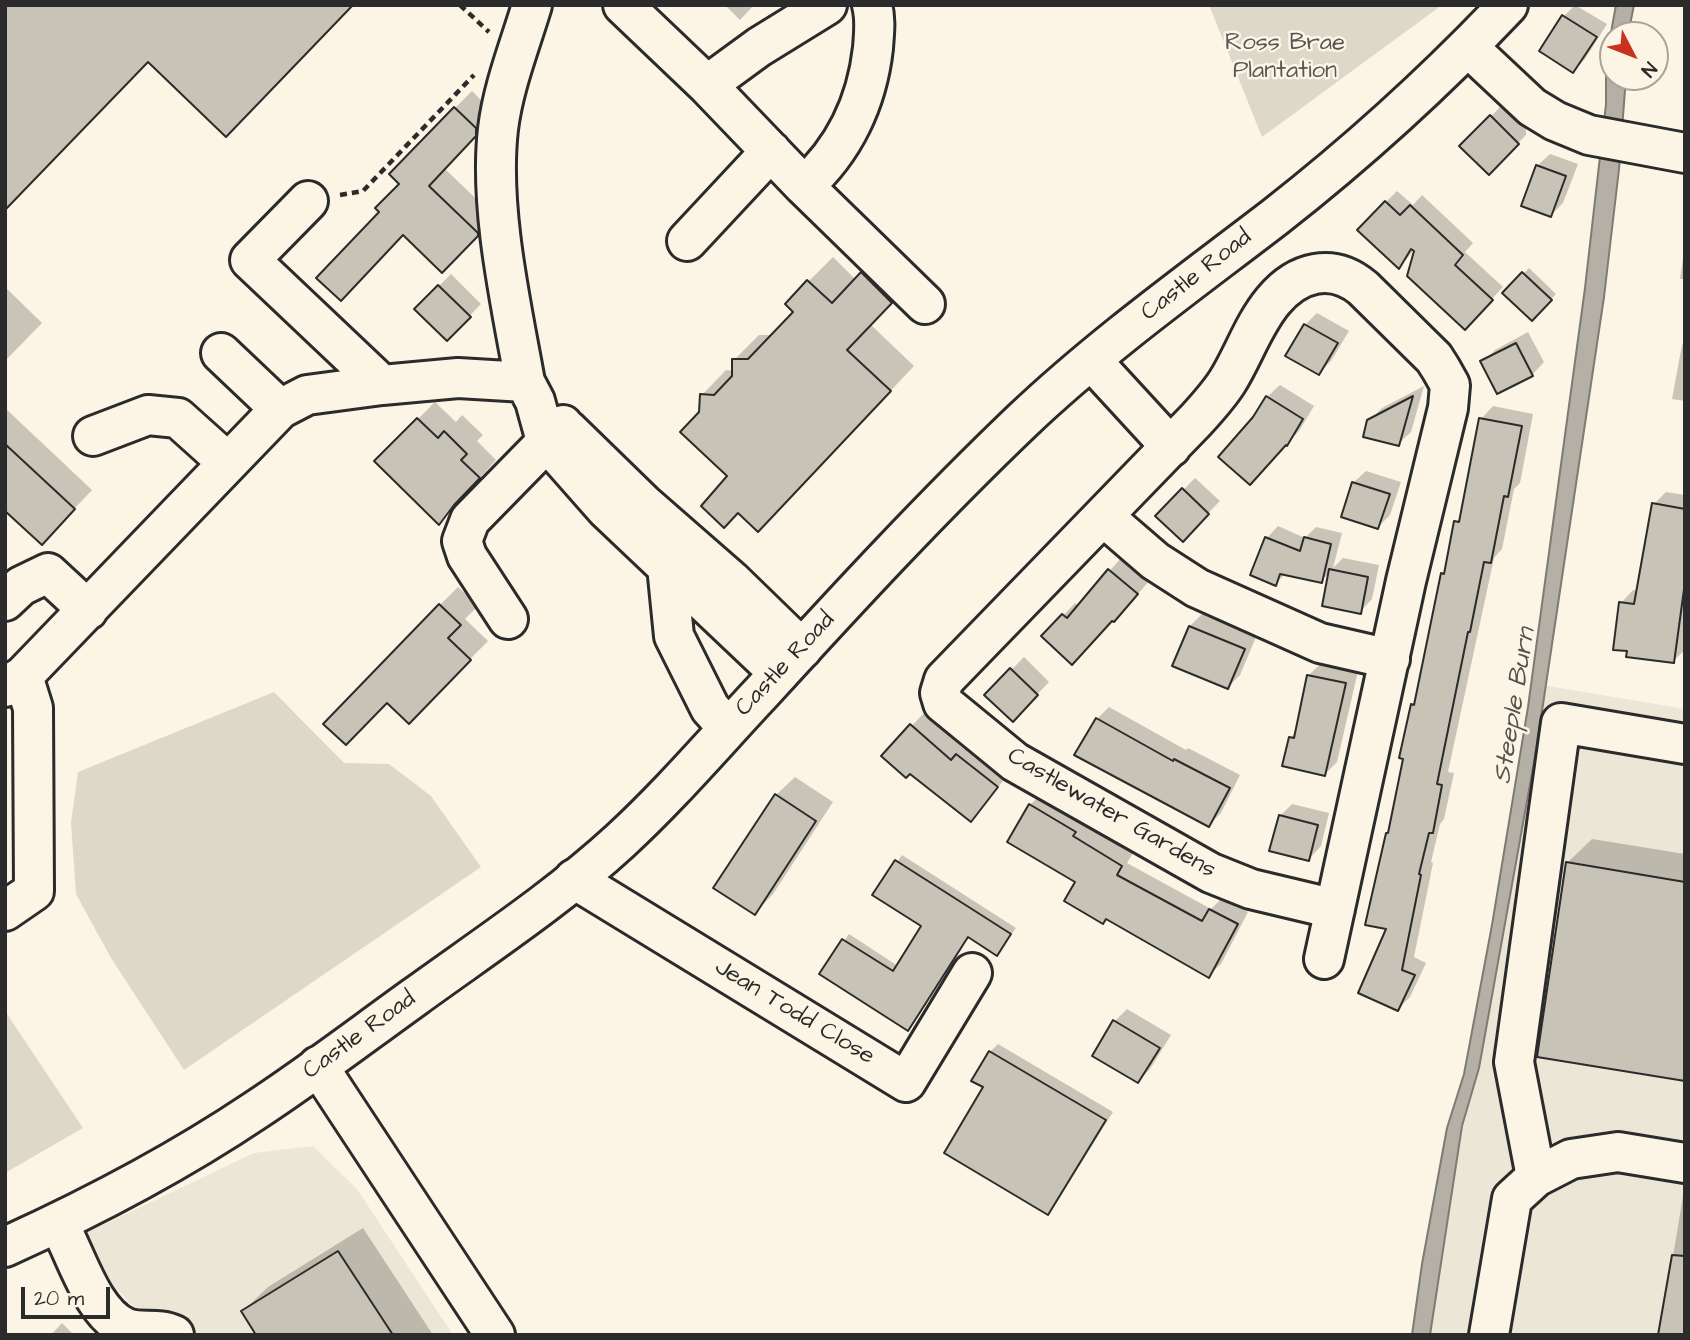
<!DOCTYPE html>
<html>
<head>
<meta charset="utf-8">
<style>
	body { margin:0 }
	#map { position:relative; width:1690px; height:1340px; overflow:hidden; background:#fcf5e5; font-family:"Architects Daughter",sans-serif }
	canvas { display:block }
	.frame { position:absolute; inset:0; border:7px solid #2b2b2b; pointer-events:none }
	.north { position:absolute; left:1599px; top:21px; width:70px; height:70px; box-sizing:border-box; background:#fcf5e5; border:2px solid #a8a49b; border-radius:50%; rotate:132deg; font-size:19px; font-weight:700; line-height:28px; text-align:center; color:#2b2b2b }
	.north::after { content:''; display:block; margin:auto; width:24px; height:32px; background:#c8321e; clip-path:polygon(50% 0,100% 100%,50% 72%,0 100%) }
	.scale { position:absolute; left:21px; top:1287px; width:89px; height:32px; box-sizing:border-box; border:4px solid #2b2b2b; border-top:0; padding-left:9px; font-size:21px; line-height:24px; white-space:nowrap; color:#2b2b2b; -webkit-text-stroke:5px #fcf5e5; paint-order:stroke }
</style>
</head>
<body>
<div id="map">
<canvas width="1690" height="1340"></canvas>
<div class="frame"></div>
<div class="north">N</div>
<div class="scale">20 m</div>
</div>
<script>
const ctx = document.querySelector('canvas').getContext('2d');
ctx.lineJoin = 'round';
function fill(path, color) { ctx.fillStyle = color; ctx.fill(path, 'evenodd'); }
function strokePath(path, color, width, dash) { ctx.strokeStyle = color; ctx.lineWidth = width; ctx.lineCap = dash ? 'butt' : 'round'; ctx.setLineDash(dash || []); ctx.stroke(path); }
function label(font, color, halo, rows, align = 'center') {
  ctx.font = font + ' "Architects Daughter",sans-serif'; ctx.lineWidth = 5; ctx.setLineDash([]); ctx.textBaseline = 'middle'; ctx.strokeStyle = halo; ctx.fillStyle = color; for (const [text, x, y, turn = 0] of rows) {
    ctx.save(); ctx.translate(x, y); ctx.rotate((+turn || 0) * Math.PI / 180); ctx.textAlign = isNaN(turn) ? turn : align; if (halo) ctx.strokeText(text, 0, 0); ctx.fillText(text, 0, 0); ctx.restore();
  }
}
fill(new Path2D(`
	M 1536,684 L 1685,709 L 1685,1335 L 1412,1335 L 1422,1264 L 1447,1128 L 1463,1079 Z
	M 313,1146 L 357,1189 L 453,1335 L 195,1335 L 172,1315 L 136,1309 L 108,1280 L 86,1233 L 254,1153 Z`), '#ece6d7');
fill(new Path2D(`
	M 1209,5 L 1442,5 L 1262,137 Z
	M 274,692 L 344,763 L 389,764 L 431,796 L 481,867 L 184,1070 L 111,958 L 76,894 L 71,823 L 78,772 Z
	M 5,1011 L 83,1128 L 5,1173 Z`), '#ded8ca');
const water = new Path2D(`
	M 1616,5 L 1634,5 L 1628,35 L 1613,35 L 1613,77 L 1626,77 L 1619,169 L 1604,297 L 1536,751 L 1479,1068 L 1462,1126 L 1430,1335 L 1412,1335 L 1422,1264 L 1447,1128 L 1464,1074 L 1492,925 L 1528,707 L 1585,288 L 1606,104 L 1606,60 Z`);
fill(water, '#b4b0a5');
strokePath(water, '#7d7b74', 2);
fill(new Path2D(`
	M 725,5 L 754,5 L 740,20 Z
	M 1575,5 L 1607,24 L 1585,59 L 1573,71 L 1564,16 Z
	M 472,91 L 492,111 L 492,118 L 444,168 L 495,217 L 442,270 L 381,212 L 455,108 Z
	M 1503,104 L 1526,127 L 1526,135 L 1489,172 L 1462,146 Z
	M 1550,154 L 1578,164 L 1563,203 L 1551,215 L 1537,166 Z
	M 1397,191 L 1413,205 L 1422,195 L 1473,243 L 1465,252 L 1503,287 L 1476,316 L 1417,244 L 1410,255 L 1399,267 L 1386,202 Z
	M 1685,246 L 1685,279 L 1680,279 Z
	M 887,249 L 915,277 L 870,324 L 914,366 L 783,505 L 730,476 L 701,412 L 702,395 L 726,370 L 734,371 L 734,360 L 759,335 L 773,335 L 796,312 L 808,282 L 833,257 L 856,280 Z
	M 1529,268 L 1556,294 L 1532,319 L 1505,293 Z
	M 451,274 L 481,304 L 447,339 L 416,309 Z
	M 5,287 L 42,323 L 5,361 Z
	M 1317,313 L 1349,331 L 1331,361 L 1319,373 L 1305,325 Z
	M 1528,332 L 1544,362 L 1532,375 L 1483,362 L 1495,350 Z
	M 1685,342 L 1685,401 L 1672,399 L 1682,345 Z
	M 1280,385 L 1314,406 L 1299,431 L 1287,444 L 1255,418 L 1267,397 Z
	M 1424,386 L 1411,432 L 1398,444 L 1369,421 L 1382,408 Z
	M 435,402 L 456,422 L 462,415 L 483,435 L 477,441 L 496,460 L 439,523 L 376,461 Z
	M 1493,406 L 1533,414 L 1520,483 L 1514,489 L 1502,549 L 1494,558 L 1448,772 L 1454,773 L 1444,819 L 1440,824 L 1431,862 L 1433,863 L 1414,957 L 1426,963 L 1410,997 L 1398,1009 L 1389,928 L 1388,833 L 1391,830 L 1413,705 L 1417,701 L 1443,574 L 1447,570 L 1456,522 L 1462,516 L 1481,419 Z
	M 5,408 L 92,490 L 60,524 L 5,508 Z
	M 1366,471 L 1401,482 L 1390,515 L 1378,527 L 1353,483 Z
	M 1195,478 L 1220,501 L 1183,539 L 1158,516 Z
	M 1666,492 L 1685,495 L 1685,650 L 1673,661 L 1621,603 L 1633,590 L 1638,591 L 1654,504 Z
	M 1278,526 L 1305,538 L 1316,527 L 1342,533 L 1333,568 L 1343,558 L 1379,565 L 1372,599 L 1360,612 L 1331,571 L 1321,581 L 1285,574 L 1275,584 L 1252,574 L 1267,538 Z
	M 1121,558 L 1149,581 L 1126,608 L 1114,620 L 1044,636 L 1075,603 L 1079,606 Z
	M 458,587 L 478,606 L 465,619 L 488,641 L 409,721 L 440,605 Z
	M 1202,614 L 1256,637 L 1240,675 L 1228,687 L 1190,626 Z
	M 1024,657 L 1049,682 L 1013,720 L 987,695 Z
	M 1321,663 L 1358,671 L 1337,762 L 1325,774 L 1291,737 L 1297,731 L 1308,676 Z
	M 1109,707 L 1186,750 L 1188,748 L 1240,775 L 1221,813 L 1209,825 L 1097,719 Z
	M 924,713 L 964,749 L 970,743 L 1009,774 L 971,819 L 910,771 L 883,756 Z
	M 795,777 L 833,802 L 773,894 L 755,913 L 776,795 Z
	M 1042,793 L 1086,819 L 1083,824 L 1133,853 L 1127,863 L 1211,909 L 1222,898 L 1248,912 L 1221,964 L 1209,975 L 1077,881 L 1030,805 Z
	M 1292,804 L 1329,813 L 1321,846 L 1309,859 L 1280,816 Z
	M 1592,839 L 1685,854 L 1685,1079 L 1567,863 Z
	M 902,855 L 1016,928 L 997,954 L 969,936 L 913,1023 L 822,974 L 849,934 L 898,966 L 923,926 L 875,895 Z
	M 1127,1009 L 1171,1035 L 1150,1069 L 1138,1081 L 1095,1055 L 1115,1021 Z
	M 998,1044 L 1113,1112 L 1055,1205 L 1048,1213 L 985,1087 L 990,1052 Z
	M 1685,1195 L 1685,1335 L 1660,1335 L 1683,1196 Z
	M 363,1228 L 433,1335 L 258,1335 L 243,1311 L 268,1287 Z
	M 62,1323 L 74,1335 L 51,1335 Z`), '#0003');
const building = new Path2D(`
	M 5,5 L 353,5 L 226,137 L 148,62 L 5,210 Z
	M 1562,15 L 1597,37 L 1573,73 L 1539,51 Z
	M 454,107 L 476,128 L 476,136 L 429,186 L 478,233 L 478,236 L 442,273 L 403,235 L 341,301 L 316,278 L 379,212 L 375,208 L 399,184 L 389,174 Z
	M 1490,115 L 1519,144 L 1489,175 L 1459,146 Z
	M 1536,165 L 1566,176 L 1551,217 L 1521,206 Z
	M 1385,201 L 1400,215 L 1410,205 L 1463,255 L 1455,265 L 1493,300 L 1465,330 L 1407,276 L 1414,251 L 1411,249 L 1399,269 L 1357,230 Z
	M 861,272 L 892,303 L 847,350 L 891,391 L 758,532 L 738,513 L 724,528 L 701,506 L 727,476 L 680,432 L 699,412 L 700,394 L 714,395 L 732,376 L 732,359 L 748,359 L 793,312 L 785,304 L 807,280 L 832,303 Z
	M 1522,272 L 1552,300 L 1532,321 L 1502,293 Z
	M 438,285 L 471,317 L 447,341 L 414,309 Z
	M 1304,324 L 1338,343 L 1319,375 L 1285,356 Z
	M 1516,343 L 1533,376 L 1497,394 L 1480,361 Z
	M 1266,396 L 1303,419 L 1287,446 L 1286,445 L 1250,485 L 1218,457 L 1253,417 Z
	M 1413,396 L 1399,446 L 1363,437 L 1367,420 Z
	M 417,418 L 438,438 L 444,431 L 467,454 L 461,460 L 480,478 L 454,505 L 439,525 L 374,461 Z
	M 1479,418 L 1522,426 L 1508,497 L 1504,496 L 1491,563 L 1484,562 L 1470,632 L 1468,632 L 1437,784 L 1442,785 L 1433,833 L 1429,833 L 1419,874 L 1421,875 L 1402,970 L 1415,975 L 1398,1011 L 1358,993 L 1386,929 L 1365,925 L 1386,833 L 1388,833 L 1403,759 L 1399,758 L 1411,704 L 1414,705 L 1441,573 L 1444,574 L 1454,521 L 1459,522 Z
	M 5,444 L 75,509 L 42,545 L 5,511 Z
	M 1352,482 L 1390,494 L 1378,529 L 1341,517 Z
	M 1182,488 L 1209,514 L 1183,542 L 1155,516 Z
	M 1652,503 L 1685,509 L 1685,582 L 1674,663 L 1626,657 L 1627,651 L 1613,650 L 1619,602 L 1634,604 Z
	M 1265,537 L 1300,551 L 1304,537 L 1331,544 L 1322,583 L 1280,574 L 1276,586 L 1250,575 Z
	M 1108,569 L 1138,594 L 1114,622 L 1112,621 L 1072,665 L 1041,636 L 1062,614 L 1067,618 Z
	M 1329,569 L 1368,577 L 1361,614 L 1322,606 Z
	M 439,604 L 461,625 L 448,638 L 471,660 L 409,724 L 387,703 L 346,745 L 323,724 Z
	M 1189,626 L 1245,649 L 1228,689 L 1172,666 Z
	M 1010,668 L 1038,695 L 1013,722 L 984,695 Z
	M 1307,675 L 1346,683 L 1325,776 L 1282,766 L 1289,737 L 1294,738 Z
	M 1096,718 L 1173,761 L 1174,759 L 1230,788 L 1209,827 L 1074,755 Z
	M 910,724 L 951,760 L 956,754 L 998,787 L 971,822 L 910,774 L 906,778 L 881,756 Z
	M 775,794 L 816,821 L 755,915 L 713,888 Z
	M 1029,804 L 1076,832 L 1073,836 L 1122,866 L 1117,875 L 1202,921 L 1209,909 L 1238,924 L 1209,978 L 1106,919 L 1103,924 L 1064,901 L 1075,882 L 1007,842 Z
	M 1279,815 L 1318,825 L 1309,861 L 1269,851 Z
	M 895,860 L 1011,934 L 997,956 L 968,937 L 908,1031 L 819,974 L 842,939 L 893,971 L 921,926 L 872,895 Z
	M 1566,862 L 1685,882 L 1685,1081 L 1537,1057 Z
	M 1113,1020 L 1160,1048 L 1138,1083 L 1092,1056 Z
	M 989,1051 L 1106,1120 L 1048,1215 L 944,1153 L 983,1087 L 971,1081 Z
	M 338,1251 L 393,1335 L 256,1335 L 241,1311 Z
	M 1672,1255 L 1685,1256 L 1685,1335 L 1658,1335 Z`);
fill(building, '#c8c3b7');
strokePath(building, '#2b2b2b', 2);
const minor = new Path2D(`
	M 532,5 C 520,45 503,87 498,129 C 489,208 511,304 525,382 L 535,401 L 546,441 L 606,509 L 779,673
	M 623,5 L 707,85 L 804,186 L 925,304
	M 1468,47 L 1532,107 L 1555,121 L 1589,135 L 1685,153
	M 707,85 L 759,47 L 827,5
	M 804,186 C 844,150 867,102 873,48 C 874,33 876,20 872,5
	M 308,201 L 250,260 L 382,385
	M 687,241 L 771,151
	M 221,353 L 280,409
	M 1092,361 L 1171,447
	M 568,430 L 644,504 L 731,580 L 802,649
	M 93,436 L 148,415 L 178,418 L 227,462
	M 1104,517 L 1155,561 L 1197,588 L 1320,643 L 1390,659
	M 667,566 L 674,636 L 710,708 L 728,728
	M 5,601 L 21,586 L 48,573 L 88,610
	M 508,619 L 467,556 L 462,541 L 470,520 L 563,425
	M 5,687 L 23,676 L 280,409 L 307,395 L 382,385 L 458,378 L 525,382
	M 574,879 L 906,1082 L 972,973
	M 5,911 L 34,891 L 33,708 L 23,676
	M 1324,959 L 1406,581 L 1448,408 L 1450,385 L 1441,369 L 1434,358 L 1363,288 C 1332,262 1297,272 1273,301 C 1253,325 1243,357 1227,382 C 1218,396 1207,408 1196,420 L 944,680 L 940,693 L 943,703 L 1015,762 L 1211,873 L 1251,889 L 1335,909
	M 318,1066 L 495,1335
	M 1536,1177 L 1514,1062 L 1561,723 L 1685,744
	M 58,1223 C 76,1253 91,1313 126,1328 C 141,1334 158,1327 174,1335
	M 1489,1335 L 1512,1199 L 1536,1177 L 1571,1159 L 1618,1152 L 1685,1163`);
const major = new Path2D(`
	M 5,1247 C 91,1208 177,1163 256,1110 C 311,1074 363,1034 416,996 C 485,946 558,898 620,841 C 671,794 716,741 763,691 C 847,599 932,507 1022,421 C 1101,346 1189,283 1275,217 C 1358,152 1436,81 1508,5`);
strokePath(minor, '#2b2b2b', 44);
strokePath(major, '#2b2b2b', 44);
strokePath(new Path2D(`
	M 460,5 L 489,32
	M 340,195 L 363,191 L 474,75`), '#2b2b2b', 4.5, [7, 5]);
strokePath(minor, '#fcf5e5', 38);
strokePath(major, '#fcf5e5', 38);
label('24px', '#585653', '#fcf5e5', [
	["Ross Brae",1285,44],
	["Plantation",1285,72]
]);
label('24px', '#2b2b2b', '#fcf5e5', [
	["Castle Road",1197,276,-38],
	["Castle Road",786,665,-47],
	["Castlewater Gardens",1111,814,30],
	["Jean Todd Close",794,1013,31],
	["Castle Road",360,1036,-36]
]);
label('italic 26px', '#545350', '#fcf5e5', [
	["Steeple Burn",1516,706,-81]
]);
</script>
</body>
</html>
